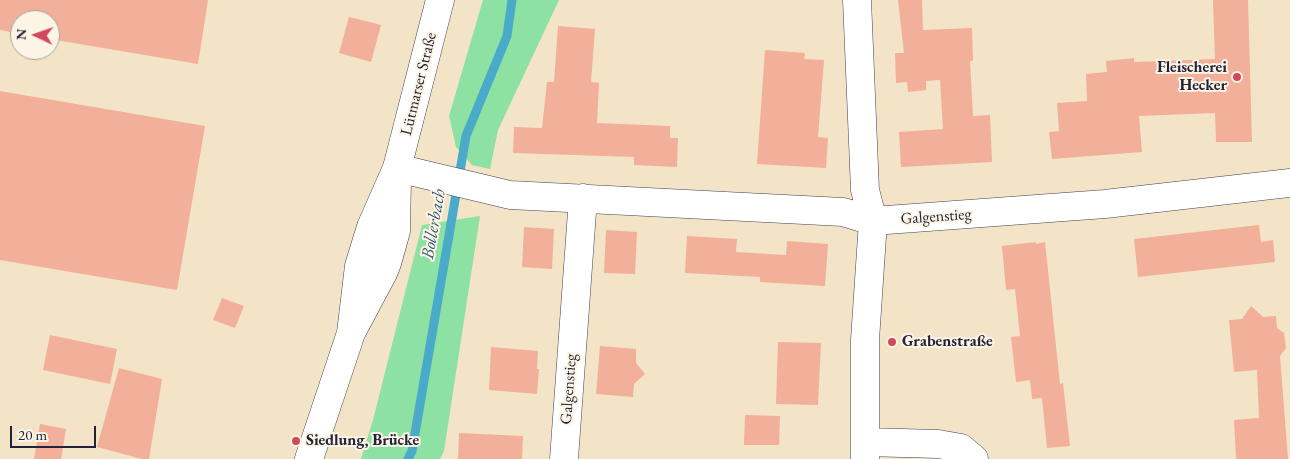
<!DOCTYPE html>
<html>
<head>
<meta charset="utf-8">
<style>
	body { margin:0 }
	#map { position:relative; width:1290px; height:459px; overflow:hidden; background:#f3e4c7; font-family:"EB Garamond",serif }
	canvas { display:block }
	.north { position:absolute; left:10px; top:10px; width:50px; height:50px; box-sizing:border-box; background:#fcf5e5; border:1px solid #a5a1a1; border-radius:50%; rotate:273deg; font-size:14px; font-weight:700; line-height:20px; text-align:center; color:#22223b }
	.north::after { content:''; display:block; margin:auto; width:18px; height:22px; background:#d1495b; clip-path:polygon(50% 0,100% 100%,50% 72%,0 100%) }
	.scale { position:absolute; left:10px; top:426px; width:86px; height:22px; box-sizing:border-box; border:2px solid #22223b; border-top:0; padding-left:6px; font-size:15px; line-height:18px; white-space:nowrap; color:#22223b; -webkit-text-stroke:4px #fcf5e5; paint-order:stroke }
</style>
</head>
<body>
<div id="map">
<canvas width="1290" height="459"></canvas>
<div class="north">N</div>
<div class="scale">20 m</div>
</div>
<script>
const ctx = document.querySelector('canvas').getContext('2d');
ctx.lineJoin = 'round';
function fill(path, color) { ctx.fillStyle = color; ctx.fill(path, 'evenodd'); }
function strokePath(path, color, width, dash) { ctx.strokeStyle = color; ctx.lineWidth = width; ctx.lineCap = dash ? 'butt' : 'round'; ctx.setLineDash(dash || []); ctx.stroke(path); }
function label(font, color, halo, rows, align = 'center') {
  ctx.font = font + ' "EB Garamond",serif'; ctx.lineWidth = 4; ctx.setLineDash([]); ctx.textBaseline = 'middle'; ctx.strokeStyle = halo; ctx.fillStyle = color; for (const [text, x, y, turn = 0] of rows) {
    ctx.save(); ctx.translate(x, y); ctx.rotate((+turn || 0) * Math.PI / 180); ctx.textAlign = isNaN(turn) ? turn : align; if (halo) ctx.strokeText(text, 0, 0); ctx.fillText(text, 0, 0); ctx.restore();
  }
}
fill(new Path2D(`
	M 483,0 L 559,0 L 498,130 L 490,169 L 472,165 L 456,147 L 449,116 Z
	M 480,216 L 444,451 L 440,459 L 361,459 L 373,420 L 422,225 Z`), '#8de1a2');
strokePath(new Path2D(`
	M 408,459 L 412,451 L 466,136 L 507,36 L 512,0`), '#4aaac9', 9);
fill(new Path2D(`
	M 0,0 L 208,0 L 198,64 L 50,39 L 50,20 L 20,20 L 20,34 L 0,30 Z
	M 898,0 L 922,0 L 923,30 L 972,28 L 973,61 L 970,61 L 973,116 L 990,115 L 992,162 L 901,167 L 899,132 L 943,129 L 940,80 L 926,81 L 926,90 L 908,92 L 907,82 L 896,83 L 895,53 L 904,53 Z
	M 1213,0 L 1248,0 L 1252,142 L 1216,142 L 1215,113 L 1139,116 L 1142,152 L 1052,159 L 1049,132 L 1059,131 L 1057,103 L 1087,101 L 1086,74 L 1107,72 L 1106,61 L 1134,58 L 1134,62 L 1215,59 Z
	M 349,17 L 381,25 L 371,62 L 339,53 Z
	M 558,26 L 595,29 L 591,82 L 599,83 L 597,123 L 670,126 L 670,138 L 678,138 L 677,167 L 634,165 L 634,157 L 513,153 L 514,127 L 542,128 L 547,82 L 554,82 Z
	M 765,50 L 805,53 L 804,59 L 824,60 L 818,137 L 828,138 L 826,168 L 757,164 Z
	M 0,91 L 205,126 L 177,290 L 0,260 Z
	M 1259,225 L 1261,242 L 1273,240 L 1275,262 L 1138,277 L 1134,239 Z
	M 524,227 L 554,229 L 552,269 L 522,267 Z
	M 606,230 L 637,232 L 635,274 L 604,273 Z
	M 687,236 L 737,239 L 736,252 L 786,255 L 787,241 L 828,244 L 825,286 L 760,282 L 760,277 L 685,273 Z
	M 1036,242 L 1036,244 L 1045,242 L 1060,384 L 1063,383 L 1070,446 L 1047,448 L 1042,398 L 1032,399 L 1030,380 L 1016,382 L 1011,337 L 1020,336 L 1015,289 L 1006,290 L 1002,246 Z
	M 222,298 L 244,306 L 235,328 L 213,320 Z
	M 1251,306 L 1263,317 L 1276,316 L 1277,328 L 1284,333 L 1286,348 L 1280,356 L 1288,459 L 1236,459 L 1234,420 L 1259,418 L 1257,370 L 1234,372 L 1229,320 L 1242,319 Z
	M 50,335 L 117,349 L 110,384 L 43,370 Z
	M 778,342 L 821,343 L 818,405 L 776,404 Z
	M 600,346 L 636,349 L 636,363 L 645,374 L 634,384 L 633,397 L 596,394 Z
	M 491,347 L 538,351 L 537,369 L 539,369 L 537,394 L 489,390 Z
	M 119,368 L 162,379 L 149,459 L 142,459 L 97,447 Z
	M 745,415 L 780,416 L 779,445 L 744,445 Z
	M 40,424 L 66,429 L 61,459 L 34,459 Z
	M 459,433 L 523,436 L 522,459 L 458,459 Z`), '#f2af9a');
const minor = new Path2D(`
	M 857,0 L 865,190 L 873,221 L 865,340 L 865,459
	M 397,168 L 510,195 L 843,212 L 873,221 L 1105,204 L 1290,183
	M 865,442 L 938,444 L 961,448 L 974,459
	M 564,459 L 583,198`);
const secondary = new Path2D(`
	M 351,333 L 359,266 L 371,227 L 397,168 L 440,0
	M 309,459 L 351,333 L 383,273 L 387,263 L 396,231 L 397,179`);
strokePath(minor, '#413f50', 29);
strokePath(secondary, '#413f50', 29);
strokePath(minor, '#fff', 28);
strokePath(secondary, '#fff', 28);
for (const [x, y, r, color] of [
	[1237,77,5,"#d1495b"],
	[892,342,5,"#d1495b"],
	[296,441,5,"#d1495b"]
]) { const dot = new Path2D(); dot.arc(x, y, r, 0, 2 * Math.PI); ctx.fillStyle = color; ctx.fill(dot); strokePath(dot, '#fcf5e5', 2); }
label('bold 16px', '#22223b', '#fcf5e5', [
	["Fleischerei",1227,68,"right"],
	["Hecker",1227,86,"right"],
	["Grabenstraße",902,342],
	["Siedlung, Brücke",306,441]
], 'left');
label('16px', '#22223b', '#fcf5e5', [
	["Lütmarser Straße",419,84,-76],
	["Galgenstieg",936,217,-4],
	["Galgenstieg",569,389,-86]
]);
label('italic 18px', '#325874', '#fcf5e5', [
	["Bollerbach",434,224,-80]
]);
</script>
</body>
</html>
